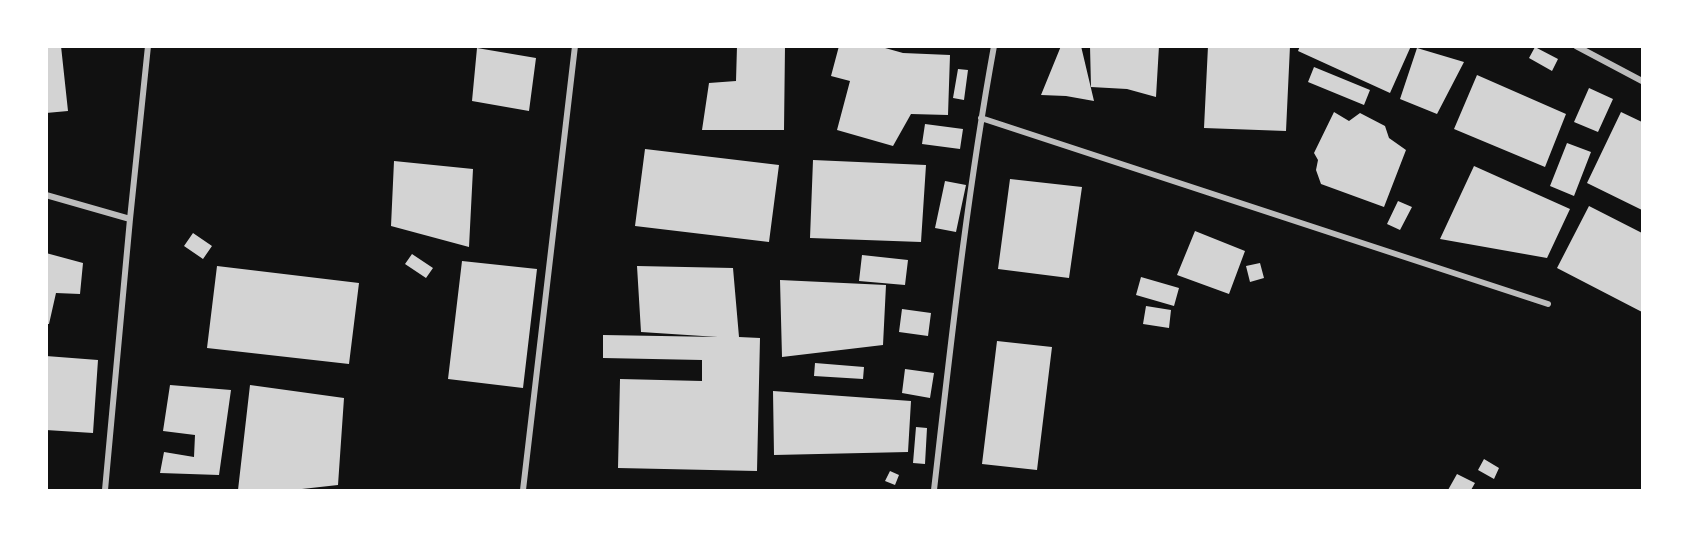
<!DOCTYPE html>
<html>
<head>
<meta charset="utf-8">
<style>
	body { margin:0 }
	#map { position:relative; width:1689px; height:537px; overflow:hidden; background:#111; font-family:"PT Sans",sans-serif }
	canvas { display:block }
	.frame { position:absolute; inset:0; border:48px solid #fff; pointer-events:none }
</style>
</head>
<body>
<div id="map">
<canvas width="1689" height="537"></canvas>
<div class="frame"></div>
</div>
<script>
const ctx = document.querySelector('canvas').getContext('2d');
ctx.lineJoin = 'round';
function fill(path, color) { ctx.fillStyle = color; ctx.fill(path, 'evenodd'); }
function strokePath(path, color, width, dash) { ctx.strokeStyle = color; ctx.lineWidth = width; ctx.lineCap = dash ? 'butt' : 'round'; ctx.setLineDash(dash || []); ctx.stroke(path); }
fill(new Path2D(`
	M 46,46 L 61,46 L 68,111 L 46,113 Z
	M 737,46 L 785,46 L 784,130 L 702,130 L 709,83 L 736,81 Z
	M 839,46 L 878,46 L 903,53 L 950,55 L 948,115 L 911,114 L 893,146 L 837,130 L 850,81 L 831,76 Z
	M 1061,46 L 1081,46 L 1094,101 L 1066,96 L 1041,95 Z
	M 1090,46 L 1159,46 L 1156,97 L 1127,89 L 1091,87 Z
	M 1208,46 L 1290,46 L 1286,131 L 1204,128 Z
	M 1300,46 L 1411,46 L 1390,93 L 1298,51 Z
	M 1535,47 L 1558,59 L 1552,71 L 1529,58 Z
	M 477,48 L 536,58 L 529,111 L 472,101 Z
	M 1417,48 L 1464,62 L 1437,114 L 1400,99 Z
	M 1314,67 L 1370,90 L 1364,105 L 1308,82 Z
	M 958,69 L 968,70 L 964,100 L 953,98 Z
	M 1477,75 L 1566,114 L 1545,167 L 1454,129 Z
	M 1589,88 L 1613,99 L 1598,132 L 1574,122 Z
	M 1334,112 L 1349,121 L 1360,113 L 1385,126 L 1389,138 L 1406,150 L 1384,207 L 1321,184 L 1316,170 L 1318,160 L 1314,153 Z
	M 1621,112 L 1642,122 L 1642,210 L 1587,183 Z
	M 925,124 L 963,129 L 960,149 L 922,144 Z
	M 1567,143 L 1591,152 L 1574,196 L 1550,186 Z
	M 645,149 L 779,165 L 769,242 L 635,226 Z
	M 813,160 L 926,165 L 921,242 L 810,238 Z
	M 394,161 L 473,169 L 469,247 L 391,226 Z
	M 1474,166 L 1570,209 L 1547,258 L 1440,239 Z
	M 1010,179 L 1082,187 L 1069,278 L 998,269 Z
	M 945,181 L 966,185 L 956,232 L 935,228 Z
	M 1398,201 L 1412,207 L 1400,230 L 1387,224 Z
	M 1589,206 L 1642,233 L 1642,312 L 1557,268 Z
	M 1195,231 L 1245,251 L 1229,294 L 1177,275 Z
	M 193,233 L 212,246 L 203,259 L 184,246 Z
	M 46,253 L 83,263 L 80,294 L 56,293 L 49,324 L 46,324 Z
	M 412,254 L 433,268 L 426,278 L 405,264 Z
	M 862,255 L 908,260 L 905,285 L 859,281 Z
	M 462,261 L 537,269 L 523,388 L 448,379 Z
	M 1260,263 L 1264,278 L 1250,282 L 1246,266 Z
	M 217,266 L 359,283 L 349,364 L 207,348 Z
	M 637,266 L 733,268 L 739,337 L 760,338 L 757,471 L 618,468 L 620,379 L 702,381 L 702,360 L 603,358 L 603,335 L 718,337 L 641,332 Z
	M 1141,277 L 1179,288 L 1174,306 L 1136,295 Z
	M 780,280 L 886,285 L 883,345 L 782,357 Z
	M 1146,306 L 1171,310 L 1169,328 L 1143,324 Z
	M 902,309 L 931,313 L 928,336 L 899,332 Z
	M 997,341 L 1052,347 L 1037,470 L 982,464 Z
	M 46,356 L 98,360 L 93,433 L 46,430 Z
	M 815,363 L 864,367 L 863,379 L 814,376 Z
	M 905,369 L 934,373 L 930,398 L 902,393 Z
	M 170,385 L 231,390 L 219,475 L 160,473 L 164,452 L 194,457 L 195,435 L 163,431 Z
	M 250,385 L 344,398 L 338,485 L 293,490 L 238,490 Z
	M 773,391 L 911,401 L 908,452 L 774,455 Z
	M 916,427 L 927,428 L 925,464 L 913,463 Z
	M 1484,459 L 1499,468 L 1494,479 L 1478,470 Z
	M 890,471 L 899,475 L 895,485 L 885,481 Z
	M 1457,474 L 1475,483 L 1471,490 L 1448,490 Z`), '#d3d3d3');
strokePath(new Path2D(`
	M 1576,46 L 1642,81
	M 981,118 L 1548,304
	M 46,195 L 130,219
	M 105,490 L 130,219 L 148,46
	M 523,490 L 575,46
	M 934,490 C 951,342 967,194 994,46`), '#bcbcbc', 6);
</script>
</body>
</html>
